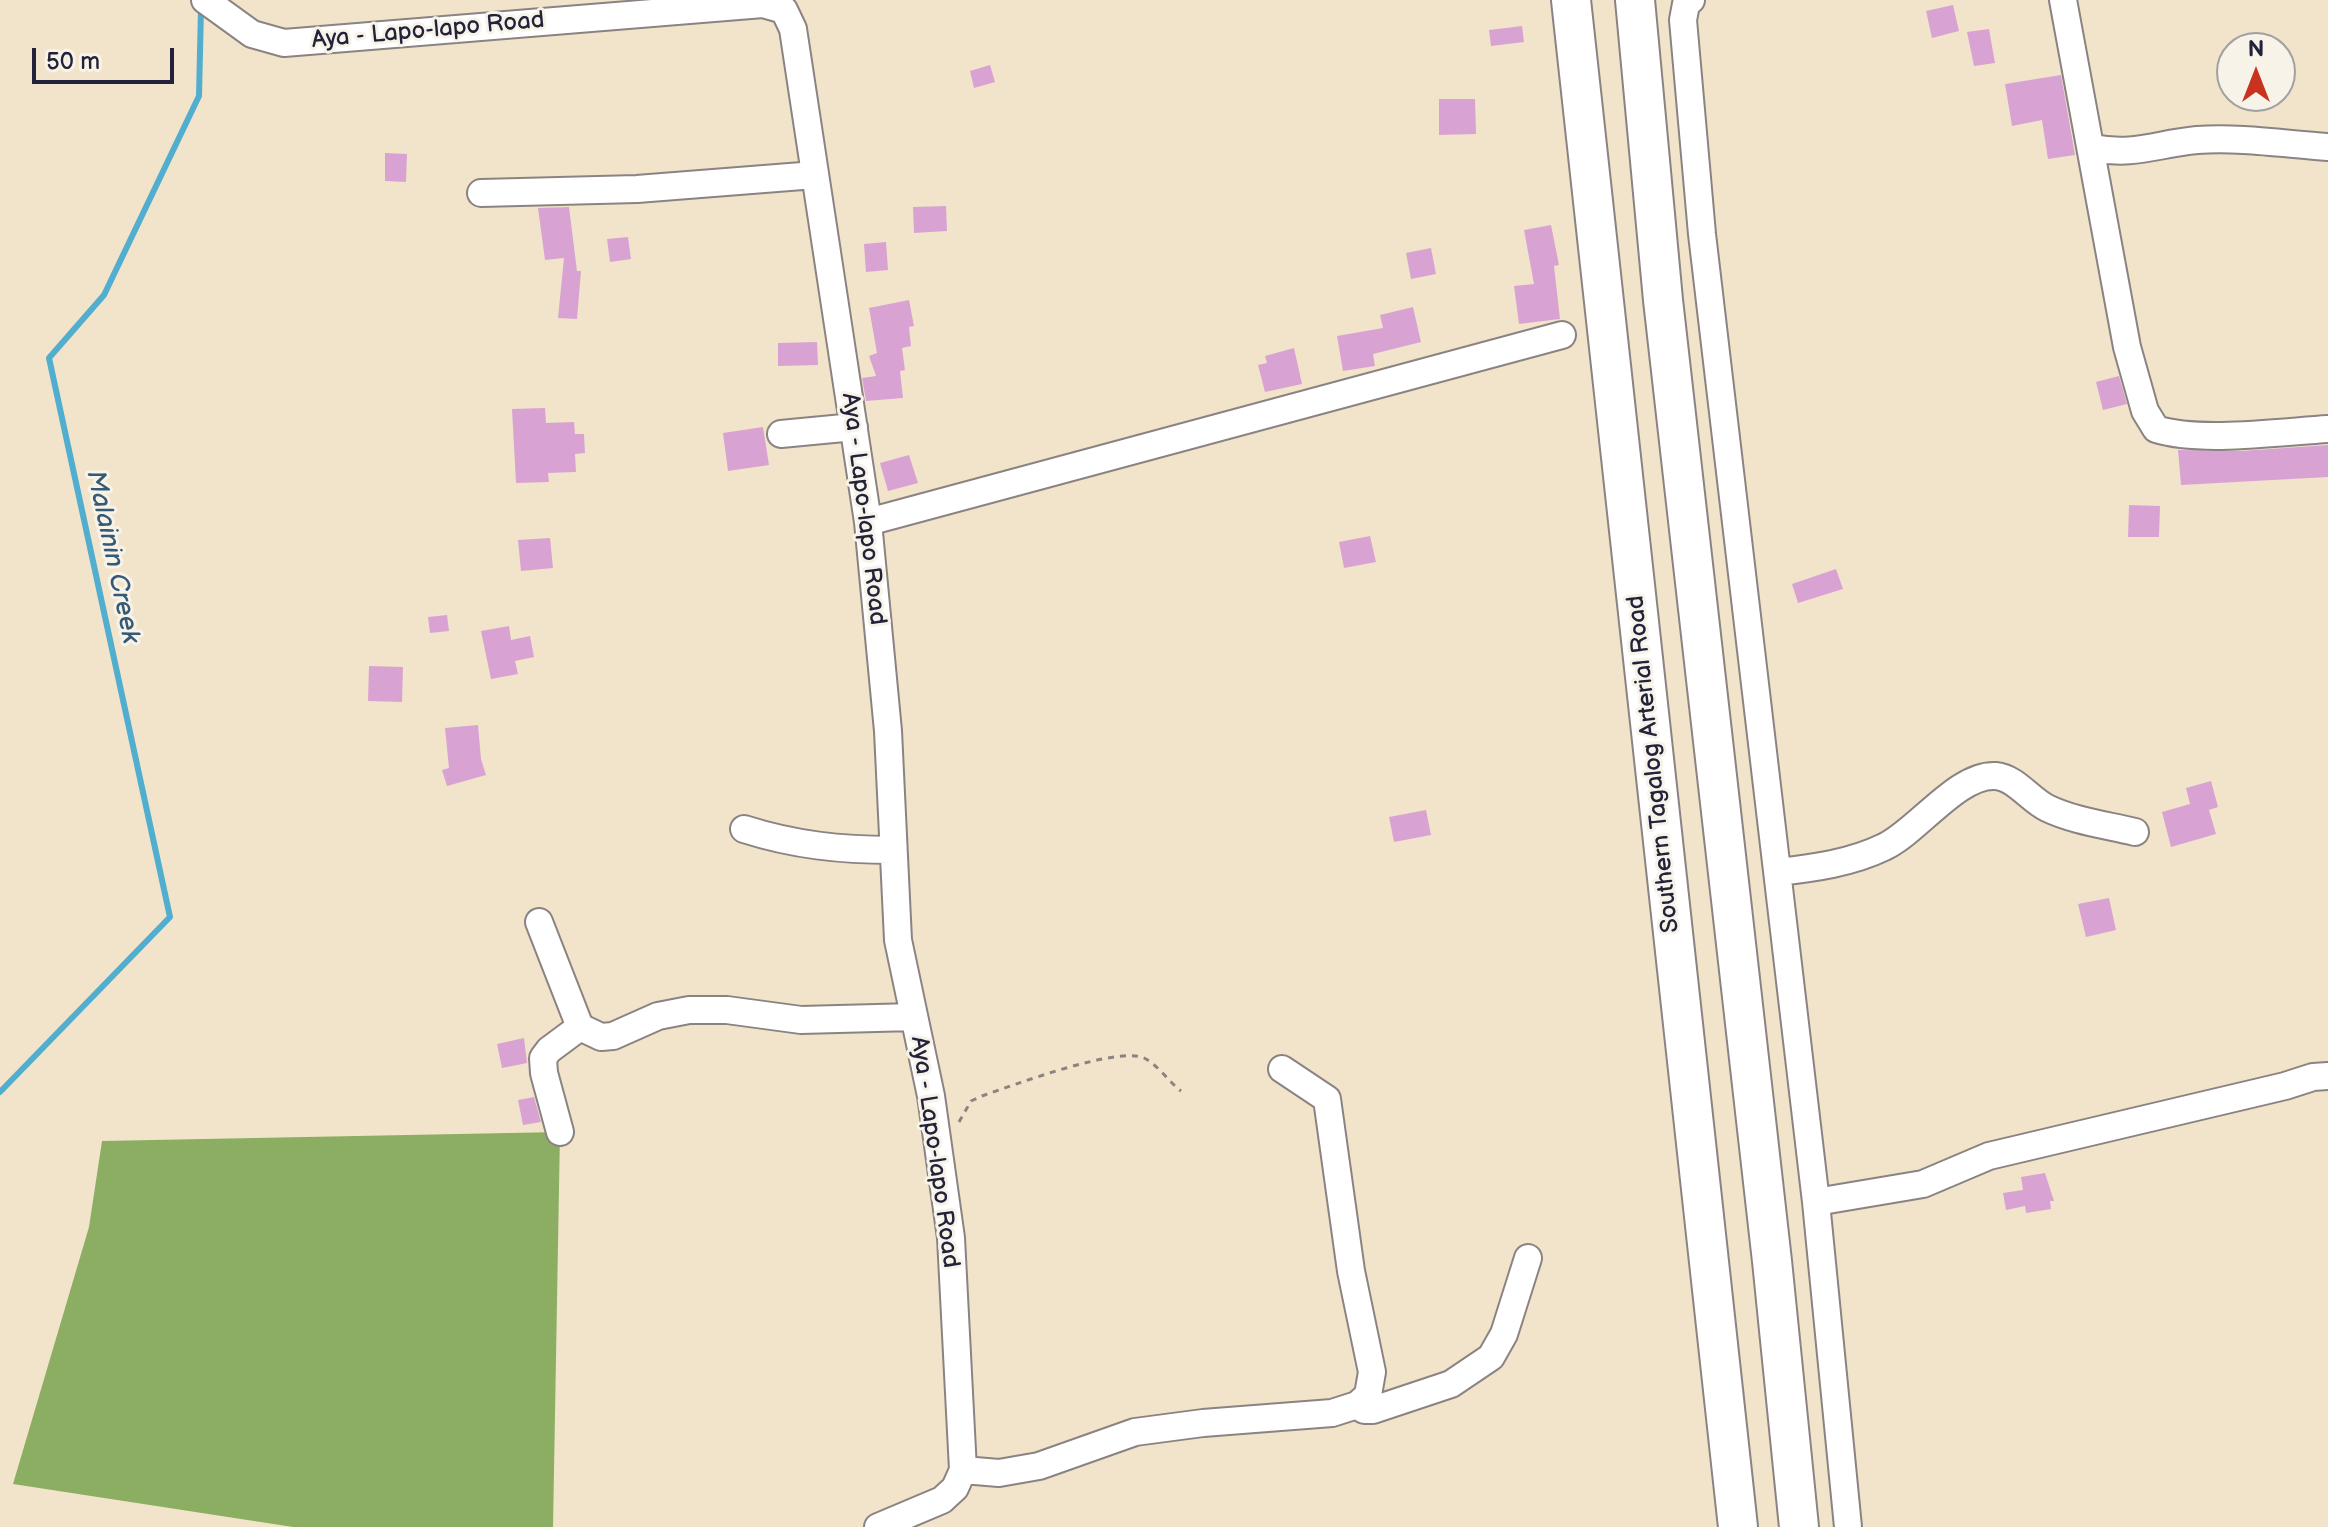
<!DOCTYPE html>
<html>
<head>
<meta charset="utf-8">
<style>
	body { margin:0 }
	#map { position:relative; width:2328px; height:1527px; overflow:hidden; background:#f2e4ca; font-family:"Balsamiq Sans",sans-serif }
	canvas { display:block }
	.north { position:absolute; left:2216px; top:32px; width:80px; height:80px; box-sizing:border-box; background:#f7f3e8; border:2px solid #a29fa3; border-radius:50%; rotate:0deg; font-size:22px; font-weight:700; line-height:32px; text-align:center; color:#22223b }
	.north::after { content:''; display:block; margin:auto; width:28px; height:36px; background:#c8321e; clip-path:polygon(50% 0,100% 100%,50% 72%,0 100%) }
	.scale { position:absolute; left:32px; top:48px; width:142px; height:36px; box-sizing:border-box; border:4px solid #22223b; border-top:0; padding-left:10px; font-size:24px; line-height:28px; white-space:nowrap; color:#22223b; -webkit-text-stroke:6px #f7f3e8; paint-order:stroke }
</style>
</head>
<body>
<div id="map">
<canvas width="2328" height="1527"></canvas>
<div class="north">N</div>
<div class="scale">50 m</div>
</div>
<script>
const ctx = document.querySelector('canvas').getContext('2d');
ctx.lineJoin = 'round';
function fill(path, color) { ctx.fillStyle = color; ctx.fill(path, 'evenodd'); }
function strokePath(path, color, width, dash) { ctx.strokeStyle = color; ctx.lineWidth = width; ctx.lineCap = dash ? 'butt' : 'round'; ctx.setLineDash(dash || []); ctx.stroke(path); }
function label(font, color, halo, rows, align = 'center') {
  ctx.font = font + ' "Balsamiq Sans",sans-serif'; ctx.lineWidth = 6; ctx.setLineDash([]); ctx.textBaseline = 'middle'; ctx.strokeStyle = halo; ctx.fillStyle = color; for (const [text, x, y, turn = 0] of rows) {
    ctx.save(); ctx.translate(x, y); ctx.rotate((+turn || 0) * Math.PI / 180); ctx.textAlign = isNaN(turn) ? turn : align; if (halo) ctx.strokeText(text, 0, 0); ctx.fillText(text, 0, 0); ctx.restore();
  }
}
fill(new Path2D(`
	M 560,1132 L 553,1527 L 293,1527 L 13,1484 L 89,1227 L 102,1141 Z`), '#8cae62');
strokePath(new Path2D(`
	M 0,1092 L 170,917 L 49,358 L 104,295 L 199,96 L 201,8`), '#51aecf', 6);
fill(new Path2D(`
	M 1953,5 L 1959,31 L 1932,38 L 1926,11 Z
	M 1522,26 L 1524,42 L 1491,46 L 1489,30 Z
	M 1989,29 L 1995,63 L 1974,66 L 1967,32 Z
	M 990,65 L 995,82 L 974,88 L 970,71 Z
	M 2061,75 L 2075,155 L 2048,159 L 2042,120 L 2012,126 L 2005,84 Z
	M 1439,99 L 1475,99 L 1476,134 L 1439,135 Z
	M 385,153 L 407,154 L 406,182 L 385,181 Z
	M 946,206 L 947,231 L 914,233 L 913,207 Z
	M 569,207 L 577,271 L 581,271 L 577,319 L 558,318 L 564,258 L 545,260 L 538,208 Z
	M 1551,225 L 1559,265 L 1554,266 L 1560,319 L 1519,324 L 1514,286 L 1534,284 L 1524,230 Z
	M 628,237 L 631,259 L 610,262 L 607,239 Z
	M 886,242 L 888,270 L 866,272 L 864,244 Z
	M 1431,248 L 1436,274 L 1411,279 L 1406,253 Z
	M 909,300 L 914,326 L 909,327 L 911,346 L 902,348 L 905,370 L 900,371 L 903,398 L 866,401 L 862,378 L 876,376 L 869,356 L 877,353 L 869,308 Z
	M 1413,307 L 1421,342 L 1373,354 L 1375,366 L 1343,371 L 1337,336 L 1383,328 L 1380,315 Z
	M 817,342 L 818,365 L 778,366 L 778,343 Z
	M 1294,348 L 1302,384 L 1265,392 L 1258,365 L 1267,363 L 1265,356 Z
	M 2119,376 L 2127,404 L 2103,410 L 2096,382 Z
	M 545,408 L 546,423 L 574,422 L 575,434 L 584,434 L 585,453 L 575,454 L 576,472 L 548,473 L 549,482 L 516,483 L 512,409 Z
	M 763,427 L 769,465 L 728,471 L 723,433 Z
	M 2328,445 L 2328,477 L 2181,485 L 2178,450 L 2241,451 Z
	M 909,455 L 918,483 L 888,491 L 880,463 Z
	M 2129,505 L 2160,506 L 2159,537 L 2128,537 Z
	M 1370,536 L 1376,562 L 1344,568 L 1339,542 Z
	M 550,538 L 553,568 L 521,571 L 518,540 Z
	M 1836,569 L 1843,589 L 1798,603 L 1792,584 Z
	M 447,615 L 449,631 L 430,633 L 428,617 Z
	M 509,626 L 511,640 L 530,636 L 534,657 L 515,661 L 518,674 L 491,679 L 481,631 Z
	M 369,666 L 403,667 L 402,702 L 368,701 Z
	M 478,725 L 481,759 L 486,775 L 447,786 L 442,770 L 449,768 L 445,728 Z
	M 2211,781 L 2218,807 L 2209,810 L 2216,834 L 2171,847 L 2162,812 L 2190,804 L 2186,788 Z
	M 1426,810 L 1431,835 L 1394,842 L 1389,817 Z
	M 2109,898 L 2116,930 L 2086,937 L 2078,904 Z
	M 524,1038 L 527,1063 L 502,1068 L 497,1044 Z
	M 534,1097 L 541,1122 L 523,1125 L 518,1100 Z
	M 2045,1173 L 2054,1201 L 2050,1201 L 2051,1209 L 2026,1213 L 2025,1206 L 2006,1210 L 2003,1193 L 2023,1190 L 2021,1177 Z`), '#d8a3d3');
const minor = new Path2D(`
	M 205,0 L 252,34 L 284,43 L 763,4 L 784,10 L 793,29 L 868,522 L 888,731 L 898,940 L 931,1096 L 951,1238 L 963,1470 L 955,1488 L 942,1500 L 878,1527
	M 1691,0 L 1686,4 L 1683,20 L 1702,234 L 1816,1202 L 1848,1527
	M 2063,0 L 2127,347 L 2145,411 L 2156,429 C 2199,443 2280,432 2328,429
	M 2092,148 C 2136,156 2155,144 2197,140 C 2240,137 2285,144 2328,147
	M 481,193 L 637,189 L 815,175
	M 781,434 L 854,427
	M 868,522 L 1562,335
	M 744,829 C 794,845 841,850 893,850
	M 1778,872 C 1814,868 1851,863 1884,847 C 1917,832 1958,773 1996,776 C 2016,778 2030,800 2047,808 C 2074,821 2106,825 2135,832
	M 539,922 L 580,1027 L 601,1037 L 613,1036 L 658,1016 L 689,1010 L 727,1010 L 801,1020 L 914,1017
	M 560,1132 L 544,1073 L 543,1058 L 549,1050 L 580,1027
	M 1816,1202 L 1923,1184 L 1989,1156 L 2285,1086 L 2313,1077 L 2328,1076
	M 1357,1405 L 1364,1410 L 1373,1410 L 1451,1384 L 1491,1357 L 1504,1334 L 1528,1258
	M 963,1470 L 999,1473 L 1039,1466 L 1135,1432 L 1203,1423 L 1332,1413 L 1357,1405 L 1368,1395 L 1372,1372 L 1351,1271 L 1327,1099 L 1282,1069`);
const highway = new Path2D(`
	M 1571,0 L 1738,1527
	M 1635,0 L 1663,300 L 1772,1261 L 1799,1527`);
strokePath(minor, '#8a8382', 30);
strokePath(highway, '#8a8382', 42);
strokePath(new Path2D(`
	M 959,1122 L 971,1101 L 982,1096 C 1014,1085 1117,1046 1144,1058 C 1158,1065 1169,1082 1181,1091`), '#8a8382', 3, [6, 6]);
strokePath(minor, '#fff', 26);
strokePath(highway, '#fff', 38);
label('24px', '#22223b', '#f7f3e8', [
	["Aya - Lapo-lapo Road",428,31,-5],
	["Aya - Lapo-lapo Road",863,509,83],
	["Southern Tagalog Arterial Road",1654,764,-96],
	["Aya - Lapo-lapo Road",934,1152,82]
]);
label('italic 26px', '#355a76', '#f7f3e8', [
	["Malainin Creek",112,557,78]
]);
</script>
</body>
</html>
